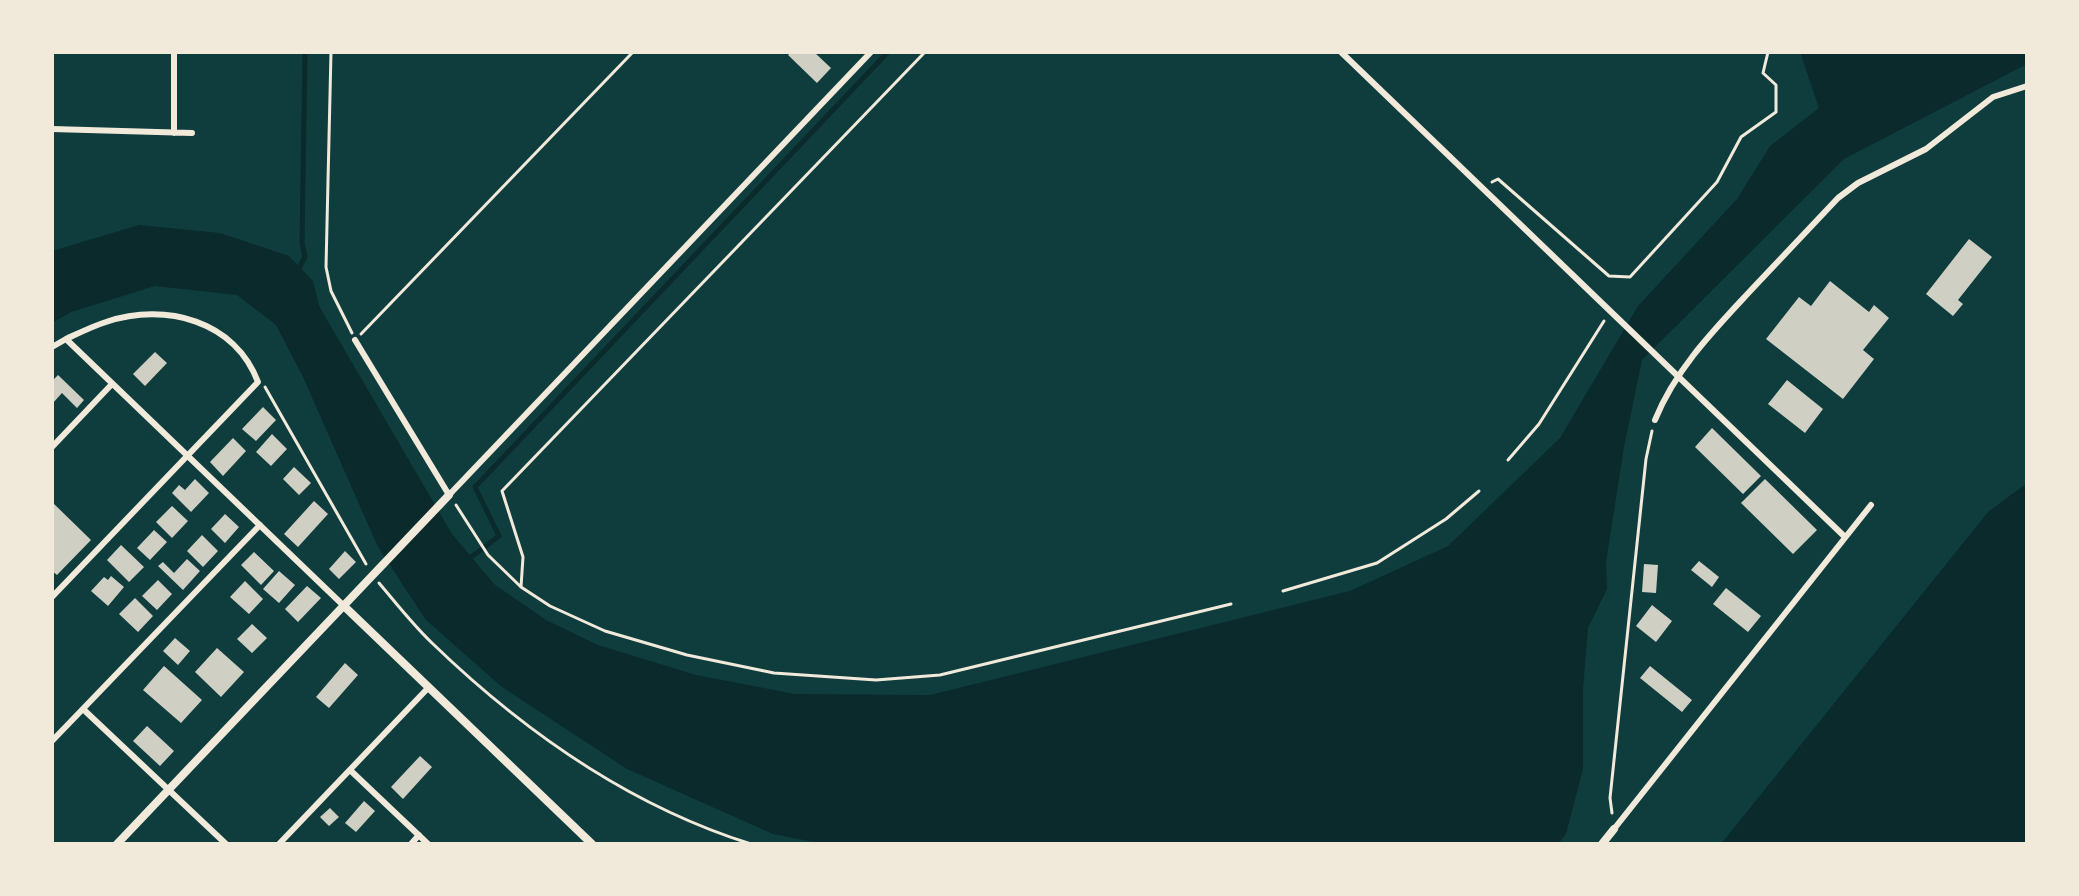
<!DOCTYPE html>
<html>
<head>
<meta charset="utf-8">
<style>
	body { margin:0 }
	#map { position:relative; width:2079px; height:896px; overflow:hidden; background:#0f3d3e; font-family:Lato,sans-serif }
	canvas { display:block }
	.frame { position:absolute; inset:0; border:54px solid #f1e9da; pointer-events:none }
</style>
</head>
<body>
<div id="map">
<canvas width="2079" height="896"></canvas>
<div class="frame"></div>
</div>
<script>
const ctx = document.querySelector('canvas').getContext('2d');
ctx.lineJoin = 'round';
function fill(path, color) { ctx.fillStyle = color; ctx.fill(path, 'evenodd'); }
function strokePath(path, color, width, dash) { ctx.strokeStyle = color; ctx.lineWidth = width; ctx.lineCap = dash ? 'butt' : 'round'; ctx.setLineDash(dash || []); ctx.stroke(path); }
fill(new Path2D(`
	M 1800,52 L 2027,52 L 2027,64 L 1844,159 L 1642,360 L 1624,447 L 1606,562 L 1607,589 L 1588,628 L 1583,689 L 1583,769 L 1566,834 L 1558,844 L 824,844 L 773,834 L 627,769 L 502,687 L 426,620 L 378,547 L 303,377 L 276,325 L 237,295 L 155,286 L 71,312 L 52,323 L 52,251 L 139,225 L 220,233 L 289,256 L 313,281 L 319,306 L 452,534 L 494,584 L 546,620 L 598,645 L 696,675 L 795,694 L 930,695 L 1350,591 L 1448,546 L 1560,438 L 1638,306 L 1737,199 L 1770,146 L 1819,108 Z
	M 2027,483 L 2027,844 L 1721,844 L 1988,512 Z`), '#0a2a2b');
strokePath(new Path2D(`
	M 297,272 L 305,257 L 302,243 L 305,52
	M 466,561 L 499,536 L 475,487 L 888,52`), '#0a2a2b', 5);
fill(new Path2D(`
	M 791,52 L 814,52 L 831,68 L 817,83 L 788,55 Z
	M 1969,239 L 1992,257 L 1958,300 L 1963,304 L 1953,316 L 1926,294 Z
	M 1830,281 L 1869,312 L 1874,305 L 1889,318 L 1863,350 L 1874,359 L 1843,399 L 1766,339 L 1799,297 L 1811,306 Z
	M 155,352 L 167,363 L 145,386 L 133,374 Z
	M 58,375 L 84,400 L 77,408 L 62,393 L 52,404 L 52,381 Z
	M 1787,380 L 1823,409 L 1805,433 L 1768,404 Z
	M 263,407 L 276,420 L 256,441 L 242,429 Z
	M 1712,428 L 1761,476 L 1743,494 L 1695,447 Z
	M 272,434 L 287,449 L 271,466 L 256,452 Z
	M 233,438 L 246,451 L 223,476 L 210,462 Z
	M 294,467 L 311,483 L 299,495 L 283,479 Z
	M 195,479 L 209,493 L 191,512 L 172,493 L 179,485 L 185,490 Z
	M 1765,479 L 1817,530 L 1793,554 L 1741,503 Z
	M 314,501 L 328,514 L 298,547 L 284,534 Z
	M 52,502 L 91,540 L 57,575 L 52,571 Z
	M 172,506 L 188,521 L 172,538 L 156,522 Z
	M 225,514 L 239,527 L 225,543 L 211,529 Z
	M 154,530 L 167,542 L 150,560 L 137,548 Z
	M 202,535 L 218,551 L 203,567 L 187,551 Z
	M 121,545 L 144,567 L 129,582 L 107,560 Z
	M 345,551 L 356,562 L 339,579 L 329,569 Z
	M 254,552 L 274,571 L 261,585 L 241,565 Z
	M 187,559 L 200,571 L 183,590 L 158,566 L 163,562 L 174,573 Z
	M 1699,561 L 1719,577 L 1712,587 L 1691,570 Z
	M 1644,564 L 1658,565 L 1656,593 L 1642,592 Z
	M 279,571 L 295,585 L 279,603 L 263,589 Z
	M 111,576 L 124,587 L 108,606 L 91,591 L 104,577 L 108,580 Z
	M 158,580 L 172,594 L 157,610 L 142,596 Z
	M 245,581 L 263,599 L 249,614 L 230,597 Z
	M 307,586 L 321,598 L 298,622 L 285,609 Z
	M 1726,588 L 1761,616 L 1748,632 L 1713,604 Z
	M 135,598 L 153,616 L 138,632 L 119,614 Z
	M 1652,605 L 1672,621 L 1656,642 L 1636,626 Z
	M 252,624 L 267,638 L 252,653 L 237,639 Z
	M 175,638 L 190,651 L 178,665 L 163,651 Z
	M 217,648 L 244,672 L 221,697 L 195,672 Z
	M 345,663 L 358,675 L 329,708 L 316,697 Z
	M 164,666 L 202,700 L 181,723 L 143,690 Z
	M 1650,666 L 1692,700 L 1682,712 L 1640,678 Z
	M 147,726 L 174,751 L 160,766 L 133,741 Z
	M 420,756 L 432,767 L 403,799 L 391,787 Z
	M 364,801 L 375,811 L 356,832 L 345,823 Z
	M 330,808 L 339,817 L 329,826 L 320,817 Z`), '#cfcfc3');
strokePath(new Path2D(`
	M 331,52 L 326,267 L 331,291 L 352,333
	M 1492,182 L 1498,179 L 1609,276 L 1630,277 L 1717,182 L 1741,137 L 1776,112 L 1776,85 L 1763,73 L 1768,52
	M 361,334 L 633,52
	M 265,387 L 366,564
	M 1508,460 L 1539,424 L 1604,321
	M 456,505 L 488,555 L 521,587 L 550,606 L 605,631 L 687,655 L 774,673 L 876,680 L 940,675 L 1231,604
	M 379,583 C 396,603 413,625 432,643 C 523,731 630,806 751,844
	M 521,587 L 523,557 L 502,491 L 925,52
	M 1283,591 L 1377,563 L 1446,519 L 1479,491
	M 1612,813 L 1610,798 L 1646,459 L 1652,431`), '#f1e9da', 3);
strokePath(new Path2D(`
	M 1341,52 L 1845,537
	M 52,129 L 192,133
	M 174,133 L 174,52
	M 355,340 L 449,495 L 871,52
	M 52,347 L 66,339 L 345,607
	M 1655,420 C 1676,368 1715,329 1753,288 C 1781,258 1810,228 1838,198 L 1858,183 L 1926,149 L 1993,97 L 2027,86
	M 52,447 L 112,384
	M 52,597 L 258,382 C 235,321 166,302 106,322 C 93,326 79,333 66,339
	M 83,709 L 226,844
	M 52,741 L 260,525
	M 350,770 L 428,844
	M 1614,829 L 1871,505
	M 279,844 L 428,688
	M 411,844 L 419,835`), '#f1e9da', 6);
strokePath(new Path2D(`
	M 345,607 L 592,844
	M 117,844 L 449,495
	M 1602,844 L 1614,829`), '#f1e9da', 8);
</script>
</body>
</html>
